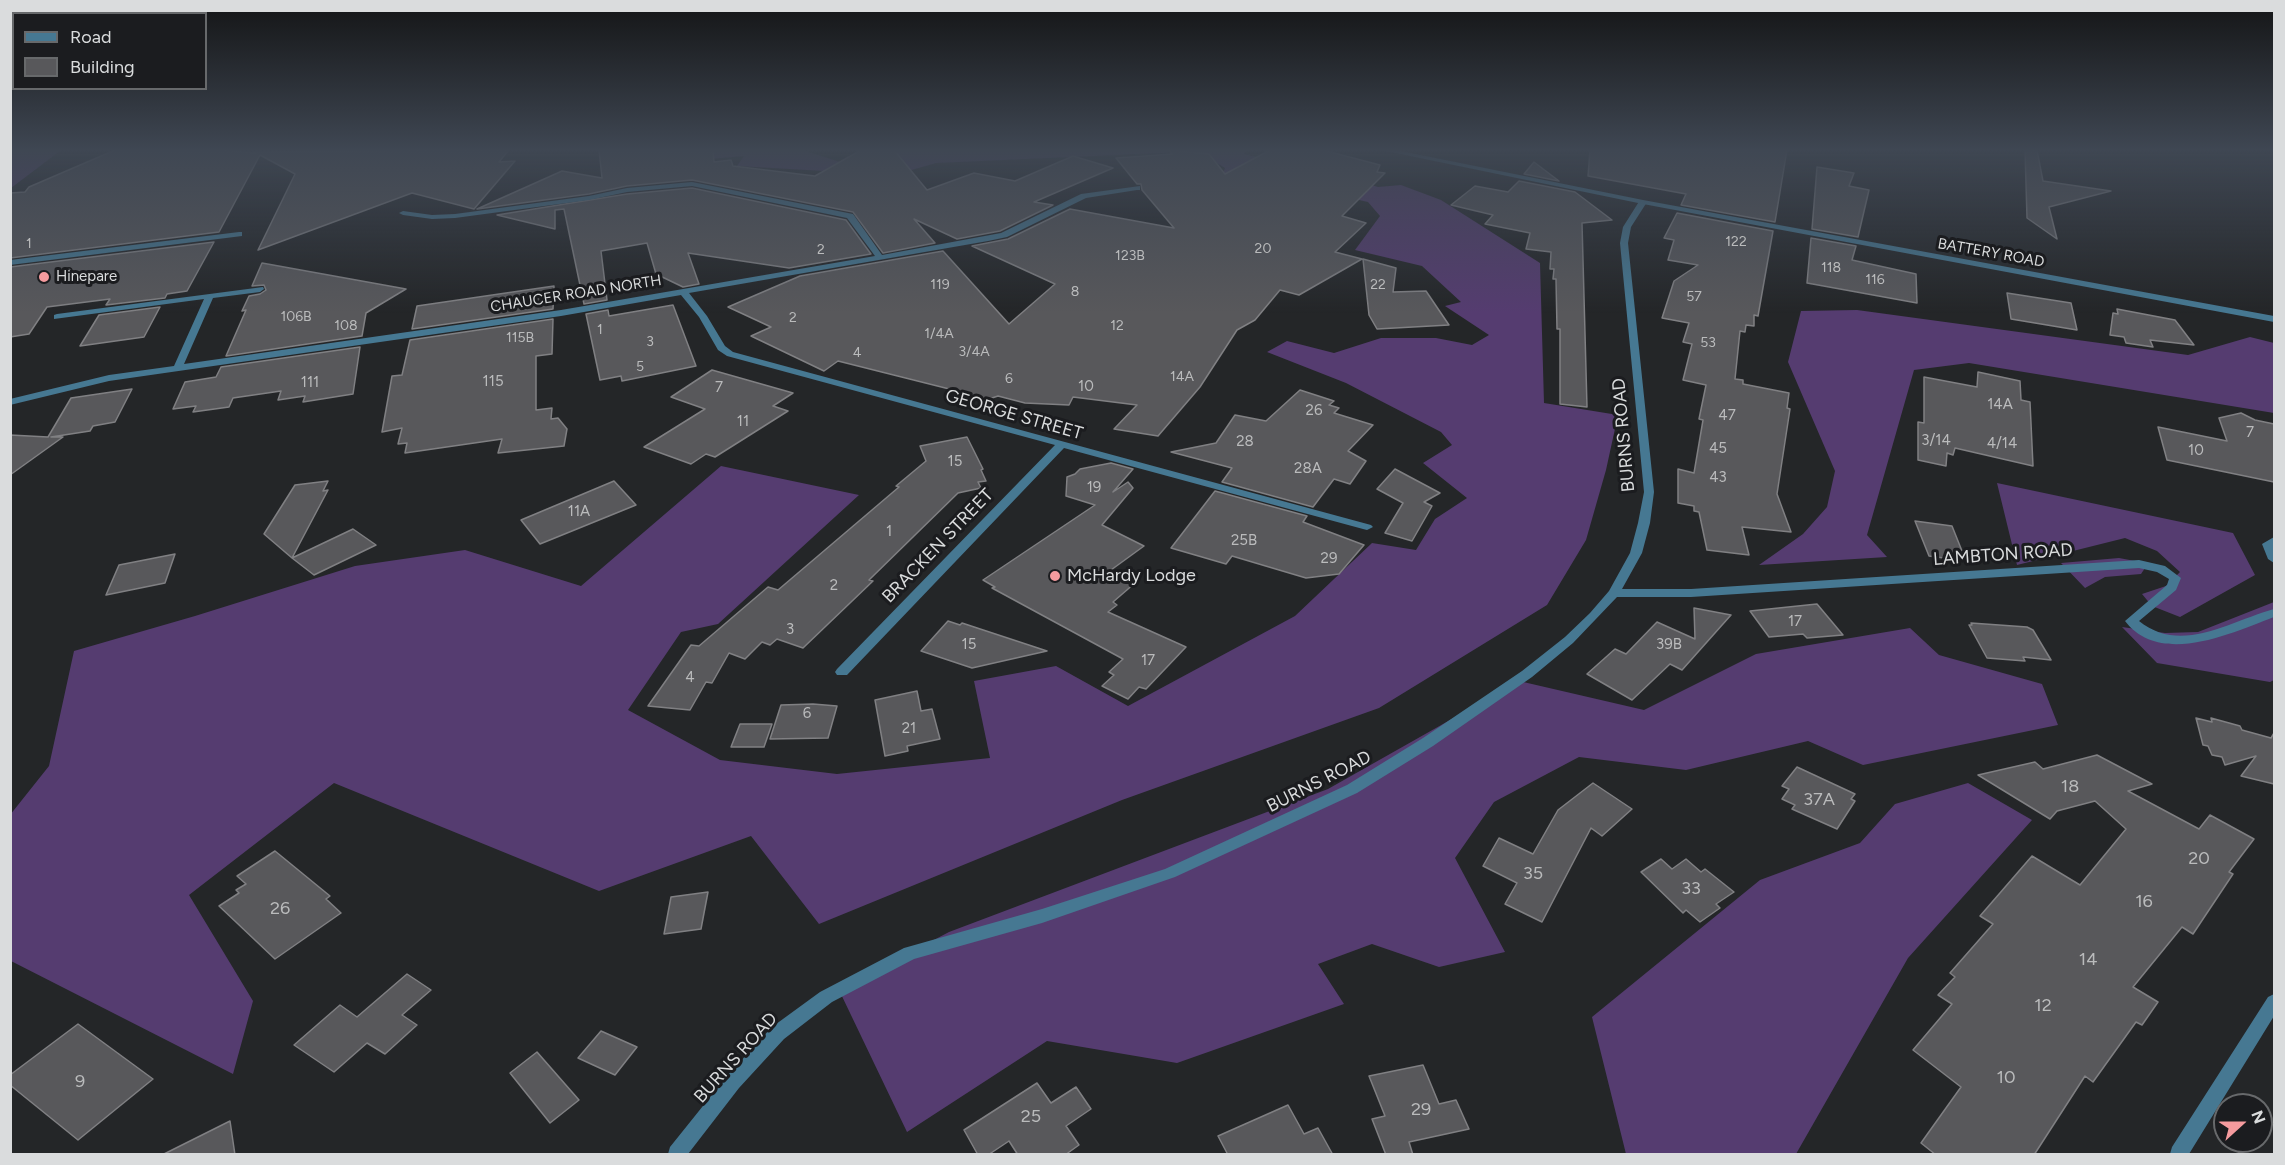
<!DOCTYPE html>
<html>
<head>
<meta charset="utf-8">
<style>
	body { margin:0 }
	#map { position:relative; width:2285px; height:1165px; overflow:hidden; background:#242628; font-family:Figtree,sans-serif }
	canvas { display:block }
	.frame { position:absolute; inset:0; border:12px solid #dadcdd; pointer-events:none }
	.legend { position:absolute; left:12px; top:12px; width:195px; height:78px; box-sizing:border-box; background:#1b1c1f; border:2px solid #67696b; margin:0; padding:8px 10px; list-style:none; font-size:18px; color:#dadcdd }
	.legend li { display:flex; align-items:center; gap:12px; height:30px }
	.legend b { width:30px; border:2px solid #67696b }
	.north { position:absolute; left:2213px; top:1093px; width:60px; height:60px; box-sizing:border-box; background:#1b1c1f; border:2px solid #67696b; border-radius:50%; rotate:69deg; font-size:16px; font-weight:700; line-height:24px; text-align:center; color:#dadcdd }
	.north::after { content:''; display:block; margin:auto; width:21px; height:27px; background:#f59b9e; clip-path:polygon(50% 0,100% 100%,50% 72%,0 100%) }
</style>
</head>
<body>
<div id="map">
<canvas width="2285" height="1165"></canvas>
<div class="frame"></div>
<ul class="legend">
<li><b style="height:8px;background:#467892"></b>Road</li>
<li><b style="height:16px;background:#58585b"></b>Building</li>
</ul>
<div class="north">N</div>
</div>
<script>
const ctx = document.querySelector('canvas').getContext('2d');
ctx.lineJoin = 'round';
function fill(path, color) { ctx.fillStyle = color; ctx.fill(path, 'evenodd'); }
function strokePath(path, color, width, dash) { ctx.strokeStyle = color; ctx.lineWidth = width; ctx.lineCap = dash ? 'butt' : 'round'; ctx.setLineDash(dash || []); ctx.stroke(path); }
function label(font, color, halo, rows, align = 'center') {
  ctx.font = font + ' Figtree,sans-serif'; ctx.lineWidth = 6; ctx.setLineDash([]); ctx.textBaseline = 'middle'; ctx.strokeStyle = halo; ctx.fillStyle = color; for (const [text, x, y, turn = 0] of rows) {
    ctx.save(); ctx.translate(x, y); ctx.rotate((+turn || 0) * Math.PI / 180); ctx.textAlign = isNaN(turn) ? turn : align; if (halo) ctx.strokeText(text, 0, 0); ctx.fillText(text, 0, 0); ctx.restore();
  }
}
fill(new Path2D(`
	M 11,150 L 60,150 L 60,151 L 11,188 Z
	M 679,150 L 803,150 L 840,162 L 891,158 L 896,150 L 1247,150 L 1244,154 L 1331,173 L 1221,177 L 1225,168 L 1204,155 L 1184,152 L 936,163 L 894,175 L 737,166 L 744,156 L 677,162 Z
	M 1265,179 L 1362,182 L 1378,187 L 1401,185 L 1441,200 L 1540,263 L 1544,403 L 1618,415 L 1606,470 L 1586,540 L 1547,605 L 1379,708 L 1122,800 L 819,924 L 751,836 L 599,891 L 334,783 L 189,895 L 253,1001 L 233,1074 L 11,961 L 10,815 L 49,766 L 74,651 L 195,616 L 355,566 L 465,550 L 581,586 L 721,466 L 859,495 L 718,624 L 681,632 L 628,710 L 720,760 L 837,774 L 990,758 L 974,681 L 1056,666 L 1128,706 L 1295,616 L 1372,543 L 1416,550 L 1435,519 L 1467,498 L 1423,463 L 1452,445 L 1441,432 L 1346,383 L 1267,352 L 1287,341 L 1334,353 L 1381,338 L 1436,338 L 1472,345 L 1489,335 L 1445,306 L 1461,302 L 1422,266 L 1355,250 L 1380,216 L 1368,202 Z
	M 1857,310 L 2188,355 L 2250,337 L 2274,343 L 2274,413 L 1969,363 L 1914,370 L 1867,535 L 1887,557 L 1759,565 L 1803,534 L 1827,507 L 1835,471 L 1788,362 L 1801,311 Z
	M 1997,483 L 2233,533 L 2255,575 L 2180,617 L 2152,606 L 2142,594 L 2166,586 L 2180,572 L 2157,551 L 2125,538 L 2017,565 Z
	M 2119,558 L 2135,561 L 2145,568 L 2141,574 L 2105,577 L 2085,588 L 2061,563 Z
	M 2274,602 L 2274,680 L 2270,682 L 2157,663 L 2122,627 L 2165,633 L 2198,632 Z
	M 1910,628 L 1939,655 L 2042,684 L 2058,725 L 1863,765 L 1808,741 L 1686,770 L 1579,757 L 1494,802 L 1455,858 L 1505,952 L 1439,967 L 1372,944 L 1318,964 L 1344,1004 L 1177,1063 L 1047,1041 L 907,1132 L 839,990 L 949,932 L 1328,789 L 1519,681 L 1644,710 L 1756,654 Z
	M 1968,783 L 2032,820 L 1908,958 L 1796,1154 L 1626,1154 L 1592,1017 L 1760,880 L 1860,843 L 1895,804 Z`), '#553c70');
const building = new Path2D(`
	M 115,150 L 219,150 L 256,153 L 253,152 L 509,150 L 499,162 L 515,161 L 474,209 L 412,193 L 258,250 L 295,174 L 260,155 L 219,232 L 10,258 L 10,193 L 25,192 L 29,187 Z
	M 599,150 L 713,150 L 714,162 L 731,160 L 733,166 L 815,176 L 861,150 L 894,150 L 927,190 L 974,173 L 1015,181 L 1073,156 L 1113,168 L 1034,202 L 1053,205 L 1000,231 L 957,239 L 914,219 L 935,243 L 883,253 L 853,212 L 692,180 L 627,186 L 589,194 L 477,209 L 562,171 L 602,178 Z
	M 1169,150 L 1209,154 L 1225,174 L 1270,150 L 1323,150 L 1380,165 L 1377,172 L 1385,173 L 1342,216 L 1366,223 L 1335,252 L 1362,259 L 1299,295 L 1280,290 L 1255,320 L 1237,330 L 1200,387 L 1158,436 L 1114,429 L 1137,405 L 1073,397 L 1069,405 L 1025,403 L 998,396 L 989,399 L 838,361 L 824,371 L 751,336 L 771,327 L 728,307 L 800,276 L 943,251 L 1009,324 L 1055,284 L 972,246 L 1008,239 L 1070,209 L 1174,228 L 1142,190 L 1141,184 L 1137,184 L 1116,158 L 1172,154 Z
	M 1590,150 L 1787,150 L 1775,222 L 1681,205 L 1686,194 L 1588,176 Z
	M 2037,150 L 2043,181 L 2111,191 L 2049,207 L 2057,239 L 2027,218 L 2025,151 Z
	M 1534,162 L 1559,181 L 1524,174 Z
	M 1817,167 L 1854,173 L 1849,186 L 1869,190 L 1858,237 L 1812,229 Z
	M 1519,181 L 1575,192 L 1612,220 L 1582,223 L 1587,407 L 1560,404 L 1560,329 L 1557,329 L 1556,279 L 1553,279 L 1554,269 L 1550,269 L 1551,252 L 1526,249 L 1530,233 L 1485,224 L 1493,215 L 1451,205 L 1475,186 L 1508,192 Z
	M 692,188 L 846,220 L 871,254 L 789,268 L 688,253 L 699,284 L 683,287 L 656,274 L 647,243 L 601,251 L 607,300 L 584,304 L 564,209 L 555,210 L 555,229 L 497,215 L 627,194 Z
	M 1677,213 L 1773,231 L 1758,316 L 1754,315 L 1754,326 L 1746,325 L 1745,332 L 1740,331 L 1735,379 L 1743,380 L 1743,384 L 1789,393 L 1787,408 L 1790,409 L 1777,494 L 1791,532 L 1742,527 L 1749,555 L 1707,550 L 1699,512 L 1694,511 L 1694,506 L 1678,503 L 1678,469 L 1694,473 L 1703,420 L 1699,419 L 1706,385 L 1683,380 L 1692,344 L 1683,342 L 1689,323 L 1662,318 L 1674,281 L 1698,265 L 1668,260 L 1674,240 L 1664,238 Z
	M 1811,238 L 1856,246 L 1852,260 L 1916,274 L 1917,303 L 1807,283 Z
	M 214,242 L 187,291 L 167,294 L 165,298 L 106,305 L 110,299 L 47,307 L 29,334 L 10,337 L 10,267 Z
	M 1363,259 L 1396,268 L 1393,292 L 1426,291 L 1449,325 L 1377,329 L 1369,315 Z
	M 262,263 L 406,289 L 366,313 L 362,336 L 226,356 L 246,310 L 242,311 L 249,296 L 260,294 L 266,290 L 264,285 L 252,286 Z
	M 554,286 L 553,309 L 412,329 L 417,306 Z
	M 2007,293 L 2071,303 L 2077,330 L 2011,319 Z
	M 673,305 L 696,366 L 622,381 L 621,376 L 600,380 L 586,314 L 608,310 L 609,316 Z
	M 160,307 L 144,337 L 80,346 L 99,315 Z
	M 2117,309 L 2175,320 L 2194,345 L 2150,340 L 2153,347 L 2126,343 L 2124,337 L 2110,335 L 2113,313 L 2118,314 Z
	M 553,319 L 552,354 L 536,356 L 536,410 L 552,408 L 551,419 L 558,418 L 567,429 L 564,446 L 498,453 L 502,439 L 405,453 L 407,443 L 398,444 L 402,428 L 382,432 L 392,376 L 402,375 L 410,340 Z
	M 360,347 L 353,394 L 303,402 L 305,396 L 278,400 L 281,391 L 233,398 L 229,407 L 193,412 L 196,406 L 173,409 L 185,382 L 216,377 L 221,367 Z
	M 712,370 L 793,393 L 773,406 L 788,411 L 715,457 L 706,454 L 691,464 L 644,447 L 705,409 L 671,397 Z
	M 1978,372 L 2020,381 L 2021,400 L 2030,402 L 2033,466 L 1955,448 L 1953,455 L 1947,453 L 1946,466 L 1918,460 L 1918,422 L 1924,423 L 1924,377 L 1977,387 Z
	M 132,389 L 115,422 L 93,426 L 90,431 L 51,437 L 63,437 L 10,475 L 10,435 L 48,437 L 71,398 Z
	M 1300,390 L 1334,401 L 1329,405 L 1339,408 L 1334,413 L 1373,425 L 1348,451 L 1366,461 L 1350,484 L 1334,479 L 1313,507 L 1222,482 L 1232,468 L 1171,452 L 1216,443 L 1235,415 L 1266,421 Z
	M 2241,413 L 2255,420 L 2274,424 L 2274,482 L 2167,460 L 2158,427 L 2227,441 L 2219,418 Z
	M 967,437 L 983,469 L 981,470 L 986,481 L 978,482 L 981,488 L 958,493 L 869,580 L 873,581 L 803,648 L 777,639 L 770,645 L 762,642 L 745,659 L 729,653 L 712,683 L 706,682 L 690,710 L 648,706 L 691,645 L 699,646 L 768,587 L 778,590 L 899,487 L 896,486 L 926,461 L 920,446 Z
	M 1111,463 L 1133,469 L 1113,492 L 1128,482 L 1133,488 L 1102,525 L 1144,546 L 1111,570 L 1135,583 L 1113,602 L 1117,605 L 1108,612 L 1186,647 L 1146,689 L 1139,687 L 1128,699 L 1102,686 L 1114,675 L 1109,672 L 1123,659 L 992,588 L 995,587 L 983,580 L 1095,505 L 1066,496 L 1067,477 L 1075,474 L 1080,469 Z
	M 1395,469 L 1440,493 L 1424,502 L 1432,506 L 1412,541 L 1385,533 L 1403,503 L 1377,489 Z
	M 328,481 L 323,491 L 328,490 L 292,558 L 264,534 L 295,485 Z
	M 614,481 L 636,505 L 540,544 L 521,520 Z
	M 1215,491 L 1307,516 L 1303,522 L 1364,545 L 1339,574 L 1306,578 L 1232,556 L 1226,564 L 1171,548 Z
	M 1915,521 L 1952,526 L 1966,561 L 1929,556 Z
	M 353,529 L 376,545 L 314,575 L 292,558 Z
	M 175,554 L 165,583 L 106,595 L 119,565 Z
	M 1817,604 L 1843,635 L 1807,638 L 1803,634 L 1769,637 L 1750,611 Z
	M 1694,608 L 1731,615 L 1682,670 L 1670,664 L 1632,700 L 1587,674 L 1615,649 L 1626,654 L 1657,622 L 1695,639 Z
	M 948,621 L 960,625 L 962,623 L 1047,651 L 972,668 L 921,651 Z
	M 1971,623 L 2027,627 L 2033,630 L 2051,660 L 2023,657 L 2025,661 L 1987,658 L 1969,625 L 1972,625 Z
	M 917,691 L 921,711 L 932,709 L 940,739 L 907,746 L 908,751 L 885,756 L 875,700 Z
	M 813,704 L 837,706 L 828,738 L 770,739 L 781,705 Z
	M 2196,718 L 2212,722 L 2211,718 L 2240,726 L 2242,730 L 2271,738 L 2274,733 L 2274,784 L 2241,776 L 2256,756 L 2225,765 L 2222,757 L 2212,755 L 2208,746 L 2203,745 Z
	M 740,724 L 772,724 L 764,747 L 731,747 Z
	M 2097,755 L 2152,784 L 2128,791 L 2199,829 L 2210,815 L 2254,839 L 2229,872 L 2233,874 L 2193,934 L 2182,927 L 2133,987 L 2158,1002 L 2142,1025 L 2136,1022 L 2093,1082 L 2085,1076 L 2034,1155 L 1936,1155 L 1921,1143 L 1961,1087 L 1913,1050 L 1952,1004 L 1938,995 L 1955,977 L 1950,973 L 1993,924 L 1980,916 L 2032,856 L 2080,885 L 2126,829 L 2095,801 L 2057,811 L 2050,819 L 1978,775 L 2035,762 L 2043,769 Z
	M 1797,767 L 1855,794 L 1851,799 L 1855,801 L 1837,829 L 1792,809 L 1795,805 L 1782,799 L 1789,789 L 1782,786 Z
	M 1593,783 L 1632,809 L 1602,836 L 1591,828 L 1542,922 L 1505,904 L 1517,883 L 1483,866 L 1499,838 L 1533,854 L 1558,810 Z
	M 275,851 L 330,896 L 326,899 L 341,913 L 275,959 L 219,906 L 239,893 L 236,890 L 246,884 L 237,876 Z
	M 1661,859 L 1672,869 L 1686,859 L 1701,872 L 1705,869 L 1734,892 L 1716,904 L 1720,908 L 1700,922 L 1686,910 L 1683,913 L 1641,872 Z
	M 708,892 L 701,929 L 664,934 L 671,897 Z
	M 407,974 L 431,990 L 402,1015 L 417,1025 L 385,1054 L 367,1043 L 334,1072 L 294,1045 L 340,1005 L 357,1017 Z
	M 78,1024 L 153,1079 L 78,1140 L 10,1085 L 10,1075 Z
	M 601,1031 L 637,1047 L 615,1075 L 578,1058 Z
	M 537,1052 L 579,1100 L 550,1123 L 510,1073 Z
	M 1423,1065 L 1439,1104 L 1456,1100 L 1469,1129 L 1409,1142 L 1413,1155 L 1386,1155 L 1372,1119 L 1385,1116 L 1369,1076 Z
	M 1037,1083 L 1051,1103 L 1076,1087 L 1091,1109 L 1066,1126 L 1079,1145 L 1065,1155 L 1018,1155 L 1009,1141 L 988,1155 L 978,1155 L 964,1130 Z
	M 1288,1105 L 1304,1134 L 1318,1128 L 1333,1155 L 1228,1155 L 1218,1136 Z
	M 230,1121 L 235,1155 L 162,1155 Z`);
fill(building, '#58585b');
strokePath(building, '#808083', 1.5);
fill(new Path2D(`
	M 692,182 L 853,214 L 882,255 L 1001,233 L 1081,194 L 1140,186 L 1140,190 L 1137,190 L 1086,198 L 1007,237 L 988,241 L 689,293 L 707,316 L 725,346 L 733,352 L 1371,525 L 1373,527 L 1367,530 L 1363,529 L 1064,448 L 847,675 L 837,675 L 835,672 L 837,669 L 1055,445 L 727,356 L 718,350 L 699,317 L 681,295 L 561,316 L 109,381 L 10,405 L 10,399 L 109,375 L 174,366 L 204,299 L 54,319 L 54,315 L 57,314 L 263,287 L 264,289 L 260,292 L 213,298 L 184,364 L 561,310 L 875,256 L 847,218 L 692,186 L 627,192 L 589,200 L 455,218 L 432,219 L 403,215 L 399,213 L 403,211 L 432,215 L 455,214 L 589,196 L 627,188 Z
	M 1640,200 L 1647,202 L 1631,227 L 1628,243 L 1654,492 L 1650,523 L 1642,553 L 1622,589 L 1691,589 L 2139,560 L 2165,566 L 2181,578 L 2176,590 L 2139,621 C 2181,655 2230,621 2274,609 L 2274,617 C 2232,633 2160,667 2125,621 L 2167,585 L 2169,579 L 2157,572 L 2139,568 L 1691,597 L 1617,597 L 1573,643 L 1532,677 L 1433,746 L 1357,793 L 1175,877 L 1042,923 L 914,959 L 832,1002 L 784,1039 L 739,1088 L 688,1154 L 668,1154 L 670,1147 L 727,1076 L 772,1027 L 820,992 L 904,948 L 1042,909 L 1165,869 L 1347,785 L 1423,738 L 1522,671 L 1565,637 L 1590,613 L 1609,591 L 1630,553 L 1638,523 L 1644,492 L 1620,243 L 1623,227 Z
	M 239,232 L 242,232 L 242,236 L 10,265 L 10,260 Z
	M 2274,537 L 2274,563 L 2268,559 L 2262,544 Z
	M 2274,994 L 2274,1016 L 2189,1154 L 2170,1154 L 2172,1147 L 2268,997 Z`), '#467892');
fill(new Path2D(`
	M 1381,150 L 1396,150 L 1643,200 L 2274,316 L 2274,322 L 1643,204 Z`), '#467892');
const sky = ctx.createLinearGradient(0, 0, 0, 313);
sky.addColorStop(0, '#141516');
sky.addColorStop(0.48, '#3f4753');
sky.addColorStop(1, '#3f475300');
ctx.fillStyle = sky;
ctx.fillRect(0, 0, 2285, 313);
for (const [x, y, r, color] of [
	[44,277,6,"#f59b9e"],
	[1055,576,6,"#f59b9e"]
]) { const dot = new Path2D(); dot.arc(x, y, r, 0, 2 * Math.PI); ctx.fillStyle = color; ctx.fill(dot); strokePath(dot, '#1b1c1f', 2); }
label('14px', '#babbbc', null, [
	["122",1736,242],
	["1",29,244],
	["20",1263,249],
	["2",821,250],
	["123B",1130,256],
	["118",1831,268],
	["116",1875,280],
	["119",940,285],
	["22",1378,285],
	["8",1075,292],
	["57",1694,297],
	["106B",296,317],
	["2",793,318],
	["108",346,326],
	["12",1117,326],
	["1",600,330],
	["1/4A",939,334],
	["115B",520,338],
	["3",650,342],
	["53",1708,343],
	["3/4A",974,352],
	["4",857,353],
	["5",640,367],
	["14A",1182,377],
	["6",1009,379]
]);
label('15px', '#dadcdd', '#1b1c1f', [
	["BATTERY ROAD",1991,253,10],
	["CHAUCER ROAD NORTH",576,294,-9]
]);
label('15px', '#dadcdd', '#1b1c1f', [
	["Hinepare",56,277]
], 'left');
label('15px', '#babbbc', null, [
	["115",493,382],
	["111",310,383],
	["10",1086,387],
	["7",719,388],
	["14A",2000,405],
	["26",1314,411],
	["47",1727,416],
	["11",743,422],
	["7",2250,433],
	["3/14",1936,441],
	["28",1245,442],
	["4/14",2002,444],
	["45",1718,449],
	["10",2196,451],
	["15",955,462],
	["28A",1308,469],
	["43",1718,478],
	["19",1094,488],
	["11A",579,512],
	["1",889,532],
	["25B",1244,541],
	["29",1329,559],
	["2",834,586],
	["17",1795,622],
	["3",790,630],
	["15",969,645],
	["39B",1669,645],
	["17",1148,661],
	["4",690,678],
	["6",807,714],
	["21",909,729]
]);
label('18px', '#dadcdd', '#1b1c1f', [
	["GEORGE STREET",1014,415,16],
	["BURNS ROAD",1624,435,-95],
	["BRACKEN STREET",938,546,-46],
	["LAMBTON ROAD",2003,555,-4],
	["BURNS ROAD",1319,782,-27],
	["BURNS ROAD",736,1058,-48]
]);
label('18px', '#dadcdd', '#1b1c1f', [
	["McHardy Lodge",1067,576]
], 'left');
label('18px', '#babbbc', null, [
	["18",2070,787],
	["37A",1819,800],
	["20",2199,859],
	["35",1533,874],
	["33",1691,889],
	["16",2144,902],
	["26",280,909],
	["14",2088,960],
	["12",2043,1006],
	["10",2006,1078],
	["9",80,1082],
	["29",1421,1110],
	["25",1031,1117]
]);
</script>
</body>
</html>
